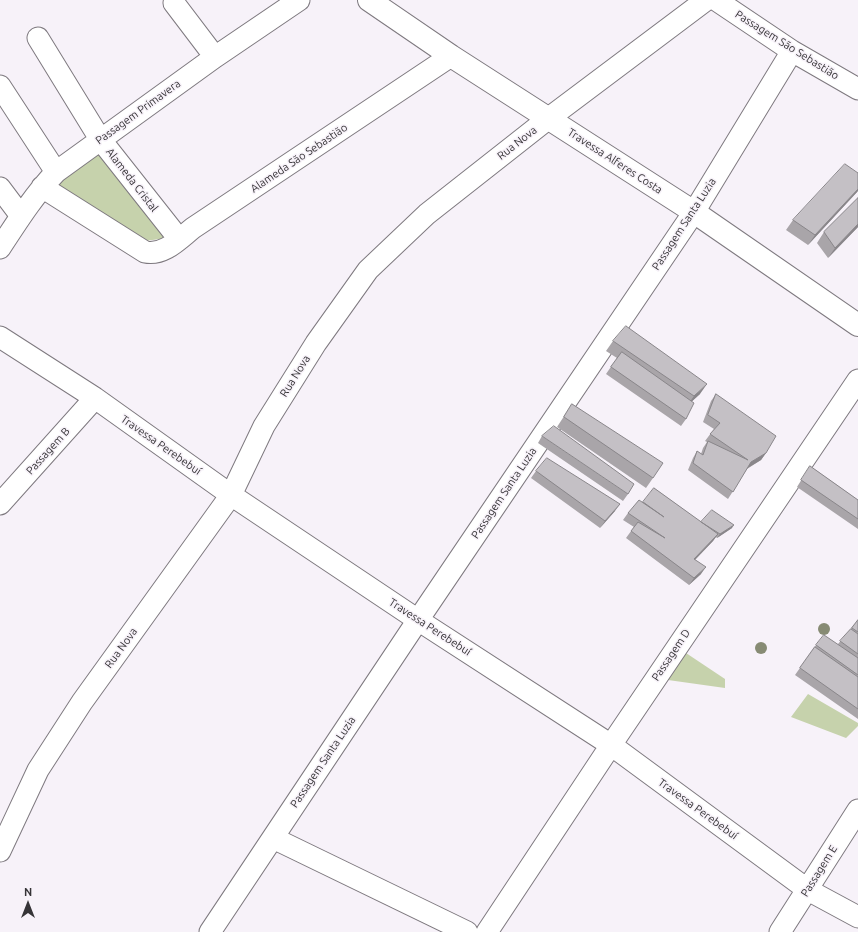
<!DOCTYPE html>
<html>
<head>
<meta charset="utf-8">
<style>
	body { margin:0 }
	#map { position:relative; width:858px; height:932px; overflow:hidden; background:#f7f2f9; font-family:Ubuntu,sans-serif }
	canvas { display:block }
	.north { position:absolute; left:8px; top:884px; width:40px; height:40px; -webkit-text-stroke:3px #f7f2f9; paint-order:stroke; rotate:0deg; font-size:11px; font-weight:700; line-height:16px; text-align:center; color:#363437 }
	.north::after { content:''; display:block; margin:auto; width:14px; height:18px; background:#363437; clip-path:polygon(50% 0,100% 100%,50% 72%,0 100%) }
</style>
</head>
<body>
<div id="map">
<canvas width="858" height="932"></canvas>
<div class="north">N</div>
</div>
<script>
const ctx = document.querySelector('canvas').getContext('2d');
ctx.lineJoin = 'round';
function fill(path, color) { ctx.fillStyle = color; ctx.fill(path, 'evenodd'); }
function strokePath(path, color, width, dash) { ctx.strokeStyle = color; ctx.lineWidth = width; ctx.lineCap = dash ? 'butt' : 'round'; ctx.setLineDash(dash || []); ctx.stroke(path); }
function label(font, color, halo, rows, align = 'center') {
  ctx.font = font + ' Ubuntu,sans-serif'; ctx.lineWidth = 3; ctx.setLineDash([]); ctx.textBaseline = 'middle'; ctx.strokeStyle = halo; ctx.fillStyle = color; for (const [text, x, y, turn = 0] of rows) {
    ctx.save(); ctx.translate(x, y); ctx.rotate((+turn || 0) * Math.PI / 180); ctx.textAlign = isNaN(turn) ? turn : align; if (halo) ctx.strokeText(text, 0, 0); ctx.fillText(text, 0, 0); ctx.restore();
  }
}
fill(new Path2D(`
	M 99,148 L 174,237 L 145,241 L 60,187 L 59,177 Z
	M 680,649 L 725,679 L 725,688 L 668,680 Z
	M 808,694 L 858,723 L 858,726 L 846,738 L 791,717 Z`), '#c6d2ac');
const minor = new Path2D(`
	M 716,0 L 792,51 L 858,89
	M 174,3 L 215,57
	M 38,38 L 100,139 L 179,239
	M 0,86 L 56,172
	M 42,187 L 145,252 C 164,256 179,239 193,228 L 451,56
	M 0,188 L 21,216
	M 0,248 C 17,222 34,195 56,172 L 215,57 L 299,0
	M 0,337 L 95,398 L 231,495 L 418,620 L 611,745 L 808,890 L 858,917
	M 0,504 L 95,398
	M 273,838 L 467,932
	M 0,851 L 38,770 L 82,702 L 231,495 L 264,426 L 316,343 L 368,270 L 427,214 L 549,118 L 706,0
	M 210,932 L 418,620 L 694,212 L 792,51
	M 487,932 L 611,745 L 858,380
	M 780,932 L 858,810`);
const tertiary = new Path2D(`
	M 369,0 L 451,56 L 694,212 L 858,325`);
strokePath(minor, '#7e797f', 23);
strokePath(tertiary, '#7e797f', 24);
strokePath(minor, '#fff', 21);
strokePath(tertiary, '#fff', 22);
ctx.fillStyle = '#878b74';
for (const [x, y] of [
	[824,629],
	[761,648]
]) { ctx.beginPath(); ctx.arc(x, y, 6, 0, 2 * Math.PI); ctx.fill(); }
fill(new Path2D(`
	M 858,191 L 808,245 L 786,230 L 793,220 Z
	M 858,198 L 858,227 L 828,258 L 817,243 L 824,232 Z
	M 613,341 L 700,394 L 692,401 L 686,419 L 681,426 L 606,374 L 617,358 L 606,351 Z
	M 716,394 L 766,453 L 761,460 L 747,469 L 728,499 L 688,470 L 693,458 L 697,451 L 701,454 L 703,448 L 707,442 L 705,441 L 714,429 L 703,422 L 711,401 Z
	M 572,404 L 653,478 L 646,488 L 557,427 Z
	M 542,436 L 628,494 L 623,501 L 538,443 Z
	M 810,466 L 858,500 L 858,529 L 797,487 Z
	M 536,471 L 615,511 L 600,528 L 531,478 Z
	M 654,488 L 701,522 L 732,528 L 717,538 L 716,537 L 713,541 L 695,560 L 701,574 L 689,585 L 626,538 L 634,527 L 623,520 L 628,513 L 643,503 Z
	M 858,620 L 858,719 L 795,675 L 816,645 L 838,644 Z`), '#a9a5a9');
fill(new Path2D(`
	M 858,189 L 858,191 L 808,245 L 815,235 Z
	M 858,224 L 858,227 L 828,258 L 835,248 Z
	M 707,384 L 700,394 L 687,406 L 694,396 Z
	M 766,453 L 761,460 L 746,469 L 751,462 Z
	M 620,504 L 615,511 L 600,528 L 605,521 Z
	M 734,525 L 732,528 L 717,538 L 720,534 Z
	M 718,534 L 713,541 L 689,566 L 694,559 Z
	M 706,567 L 701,574 L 689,585 L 694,578 Z`), '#89868a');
const building = new Path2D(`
	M 845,164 L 858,173 L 858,189 L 815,235 L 793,220 Z
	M 858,198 L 858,224 L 835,248 L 824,232 Z
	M 626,326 L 707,384 L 694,396 L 613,341 Z
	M 622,352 L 694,403 L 686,419 L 611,367 Z
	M 716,394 L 776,436 L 766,453 L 751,462 L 733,492 L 693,463 L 697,451 L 703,455 L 708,441 L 748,460 L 710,434 L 720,423 L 708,415 Z
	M 572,404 L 663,463 L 653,478 L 564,417 Z
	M 554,426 L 634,484 L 628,494 L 542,436 Z
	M 547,458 L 620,504 L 605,521 L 536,471 Z
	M 810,466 L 858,500 L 858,519 L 801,480 Z
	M 654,488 L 718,534 L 694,559 L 706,567 L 694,578 L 631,531 L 638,522 L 665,538 L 628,513 L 639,500 L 664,517 L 643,502 Z
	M 712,510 L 734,525 L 720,534 L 701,522 Z
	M 858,620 L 858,632 L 852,628 Z
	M 851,629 L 858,634 L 858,654 L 840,641 Z
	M 824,635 L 858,658 L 858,675 L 816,645 Z
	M 815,647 L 858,677 L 858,709 L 800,668 Z`);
fill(building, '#c4c0c5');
strokePath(building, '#89868a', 1);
label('11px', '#363437', '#f7f2f9', [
	["Passagem São Sebastião",787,45,32],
	["Passagem Primavera",138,112,-36],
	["Rua Nova",517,143,-38],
	["Alameda São Sebastião",299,158,-34],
	["Travessa Alferes Costa",615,161,33],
	["Alameda Cristal",132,180,52],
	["Passagem Santa Luzia",684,224,-57],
	["Rua Nova",295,376,-58],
	["Travessa Perebebuí",161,445,35],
	["Passagem B",48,451,-48],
	["Passagem Santa Luzia",504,493,-56],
	["Travessa Perebebuí",430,627,33],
	["Rua Nova",121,648,-54],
	["Passagem D",671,655,-56],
	["Passagem Santa Luzia",323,762,-56],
	["Travessa Perebebuí",698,809,36],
	["Passagem E",819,871,-58]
]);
</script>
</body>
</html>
